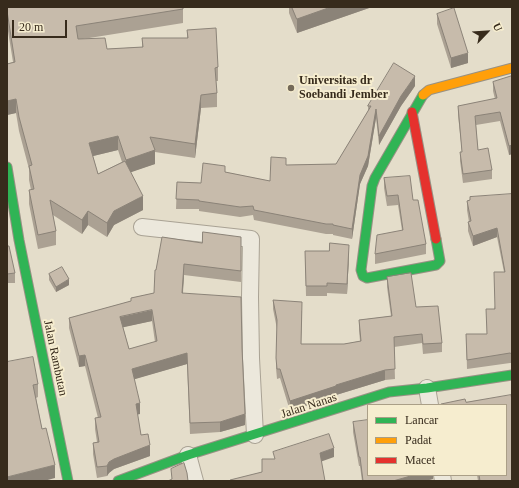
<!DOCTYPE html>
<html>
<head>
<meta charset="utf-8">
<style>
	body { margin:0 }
	#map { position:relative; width:519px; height:488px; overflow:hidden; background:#e4ddca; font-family:Georgia,serif }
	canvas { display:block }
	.frame { position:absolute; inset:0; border:8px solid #372b1c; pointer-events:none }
	.legend { position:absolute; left:367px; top:404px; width:140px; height:72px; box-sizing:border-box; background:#f6edcf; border:1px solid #aa9f87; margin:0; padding:5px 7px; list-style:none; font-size:12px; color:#372b1c }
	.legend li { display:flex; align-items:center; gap:8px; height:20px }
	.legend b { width:20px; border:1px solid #aa9f87 }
	.north { position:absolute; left:467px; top:12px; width:40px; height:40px; -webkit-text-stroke:3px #f6edcf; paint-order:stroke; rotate:65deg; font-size:11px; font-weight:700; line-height:16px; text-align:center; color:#372b1c }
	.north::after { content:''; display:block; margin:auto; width:14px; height:18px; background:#372b1c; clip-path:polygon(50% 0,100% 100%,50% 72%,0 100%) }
	.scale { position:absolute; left:12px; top:20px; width:55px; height:18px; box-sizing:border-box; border:2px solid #372b1c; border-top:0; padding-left:5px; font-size:12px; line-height:14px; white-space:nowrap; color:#372b1c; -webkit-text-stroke:3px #f6edcf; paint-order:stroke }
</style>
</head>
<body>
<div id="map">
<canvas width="519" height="488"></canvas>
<div class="frame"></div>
<ul class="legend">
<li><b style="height:5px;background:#30b455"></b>Lancar</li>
<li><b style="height:5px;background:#ff9f0a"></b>Padat</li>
<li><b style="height:5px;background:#e5322d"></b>Macet</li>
</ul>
<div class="north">U</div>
<div class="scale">20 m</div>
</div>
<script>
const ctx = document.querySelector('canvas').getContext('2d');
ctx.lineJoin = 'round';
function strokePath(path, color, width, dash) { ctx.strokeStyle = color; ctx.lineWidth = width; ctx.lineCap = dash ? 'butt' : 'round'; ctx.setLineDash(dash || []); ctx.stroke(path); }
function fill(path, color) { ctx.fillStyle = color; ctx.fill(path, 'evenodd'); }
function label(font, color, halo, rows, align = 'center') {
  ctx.font = font + ' Georgia,serif'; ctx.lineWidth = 4; ctx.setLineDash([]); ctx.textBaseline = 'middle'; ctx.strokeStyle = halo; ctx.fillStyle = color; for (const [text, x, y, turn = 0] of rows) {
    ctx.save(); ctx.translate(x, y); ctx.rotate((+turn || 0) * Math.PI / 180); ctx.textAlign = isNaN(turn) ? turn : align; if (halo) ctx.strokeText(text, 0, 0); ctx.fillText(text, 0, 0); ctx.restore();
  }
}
const street = new Path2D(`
	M 142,227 L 251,239 L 250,297 L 251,358 L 255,435
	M 427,388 L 430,405
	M 188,455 L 195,481
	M 442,475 L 443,481`);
const fast = new Path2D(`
	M 423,95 L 375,178 L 372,186 L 361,270 L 363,276 L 367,278 L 436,265 L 440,261 L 436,239
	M 7,167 L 19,240 L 68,481
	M 118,481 L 188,455 L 389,392 L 427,388 L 512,375`);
const slow = new Path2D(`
	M 423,95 L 429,90 L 512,68`);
const jam = new Path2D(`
	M 412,112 L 436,239`);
strokePath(street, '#a9a294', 18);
strokePath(fast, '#989184', 11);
strokePath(slow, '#989184', 11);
strokePath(jam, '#989184', 11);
strokePath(street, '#ece8dc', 16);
strokePath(fast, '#30b455', 9);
strokePath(slow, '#ff9f0a', 9);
strokePath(jam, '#e5322d', 9);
fill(new Path2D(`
	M 7,7 L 183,9 L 183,23 L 83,39 L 107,49 L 142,47 L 142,38 L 187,38 L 187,30 L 218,67 L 218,81 L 216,81 L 217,93 L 217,107 L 201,108 L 195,158 L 155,152 L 155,164 L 130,172 L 143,210 L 114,225 L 107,237 L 88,225 L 82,234 L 53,215 L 56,231 L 56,245 L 38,249 L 29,204 L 29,190 L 31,190 L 29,180 L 29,169 L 19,131 L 16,113 L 7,115 L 7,64 L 13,62 L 7,25 ZM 118,150 L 122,162 L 98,174 L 93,156 Z
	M 289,7 L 372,7 L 297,33 L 289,13 Z
	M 437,14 L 468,63 L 451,68 L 437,24 Z
	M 512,76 L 512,154 L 509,155 L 500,121 L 476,125 L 478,150 L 492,170 L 492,179 L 463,183 L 460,161 L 460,152 L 462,152 L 458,115 L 458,106 L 495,99 L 493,91 L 493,82 Z
	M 415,86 L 401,106 L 379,145 L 376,118 L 368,166 L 360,184 L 352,239 L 333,235 L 333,234 L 326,234 L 254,220 L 253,215 L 240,217 L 199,211 L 199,209 L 176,209 L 177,182 L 201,183 L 225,172 L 270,181 L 286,165 L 336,164 L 368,111 L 368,106 Z
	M 384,178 L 413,200 L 426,244 L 426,254 L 375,264 L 375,254 L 402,230 L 398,205 L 387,206 L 384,188 Z
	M 512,195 L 512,363 L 510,363 L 467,369 L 466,334 L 487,334 L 486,309 L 494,309 L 504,272 L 497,237 L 473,246 L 468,231 L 468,222 L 469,222 L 467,210 L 467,201 L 470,200 L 470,197 Z
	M 241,237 L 241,282 L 184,275 L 183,293 L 242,348 L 245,425 L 220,432 L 190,434 L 187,364 L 134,379 L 140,414 L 137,414 L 141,435 L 150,456 L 114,469 L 109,473 L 107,476 L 97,478 L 93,454 L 93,443 L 97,442 L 95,429 L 95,418 L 98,418 L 85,366 L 79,367 L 69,328 L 69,318 L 131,301 L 131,298 L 154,293 L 156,270 L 202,243 ZM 152,321 L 155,342 L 129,349 L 123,327 Z
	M 7,246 L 15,273 L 15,283 L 7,283 Z
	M 305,251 L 349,255 L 347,294 L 327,293 L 327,296 L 306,296 Z
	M 49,274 L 69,285 L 56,292 L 49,280 Z
	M 387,277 L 416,307 L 442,343 L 442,352 L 423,354 L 422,343 L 394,347 L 395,379 L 385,380 L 336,395 L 336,396 L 290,411 L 280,378 L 277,379 L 276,368 L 277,329 L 273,309 L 273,300 L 302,311 L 301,344 L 344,344 L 360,341 L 359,330 L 359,320 L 391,316 L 387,287 Z
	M 7,362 L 38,384 L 38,397 L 36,398 L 42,429 L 55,478 Z
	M 466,402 L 512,481 L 478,481 L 477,475 L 506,475 Z
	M 353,422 L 368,475 L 433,475 L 433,479 L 425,481 L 362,481 L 360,466 L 359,466 L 353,432 Z`), '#aba193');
fill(new Path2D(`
	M 331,7 L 372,7 L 297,33 L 297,19 Z
	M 468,53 L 468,63 L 451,68 L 451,58 Z
	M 415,76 L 415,86 L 401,106 L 379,145 L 379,136 L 401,96 Z
	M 201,95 L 201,108 L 195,158 L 195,144 Z
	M 16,99 L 16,113 L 7,115 L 7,101 Z
	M 376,109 L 376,118 L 368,166 L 360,184 L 352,239 L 352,229 L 360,175 Z
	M 118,136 L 118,150 L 89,157 L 89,143 Z
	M 512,145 L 512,154 L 509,155 L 509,146 Z
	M 155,150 L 155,164 L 126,174 L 126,160 Z
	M 143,196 L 143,210 L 114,225 L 107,237 L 107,223 L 114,211 Z
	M 88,211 L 88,225 L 82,234 L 82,220 Z
	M 497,228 L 497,237 L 473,246 L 473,236 Z
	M 349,245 L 349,255 L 347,294 L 347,284 Z
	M 184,264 L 184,275 L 182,303 L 182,293 Z
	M 69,279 L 69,285 L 56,292 L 56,287 Z
	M 152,310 L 152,321 L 120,328 L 120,317 Z
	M 187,353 L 187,364 L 132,380 L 132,369 Z
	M 85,355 L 85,366 L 79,367 L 79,356 Z
	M 385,370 L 385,380 L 336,395 L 336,396 L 290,411 L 290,401 L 336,385 Z
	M 140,403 L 140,414 L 136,415 L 136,404 Z
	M 245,414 L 245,425 L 220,432 L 220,422 Z
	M 150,445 L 150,456 L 114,469 L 109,473 L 107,476 L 107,466 L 109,462 L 114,459 Z
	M 334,448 L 334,457 L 320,462 L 320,453 Z
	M 55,465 L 55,478 L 44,481 L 7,481 L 7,477 Z
	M 414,475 L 433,475 L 433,479 L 425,481 L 393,481 Z`), '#8b8378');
const building = new Path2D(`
	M 7,7 L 183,7 L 183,9 L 76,26 L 78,39 L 105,38 L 107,49 L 143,47 L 142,38 L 188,38 L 187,30 L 216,28 L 218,67 L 215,68 L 217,93 L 201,95 L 195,144 L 150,137 L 155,150 L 126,160 L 118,136 L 89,143 L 98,174 L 125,161 L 143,196 L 114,211 L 107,223 L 88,211 L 82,220 L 50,200 L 56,231 L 38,235 L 29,190 L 34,189 L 29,166 L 32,165 L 19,117 L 16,99 L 7,101 L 7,64 L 15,62 L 7,11 Z
	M 292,7 L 331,7 L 297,19 Z
	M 454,8 L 468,53 L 451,58 L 437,14 Z
	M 394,63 L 415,76 L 401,96 L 379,136 L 376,109 L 368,156 L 360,175 L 352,229 L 333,225 L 333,224 L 326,224 L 254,210 L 253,206 L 240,207 L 199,201 L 199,200 L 176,199 L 177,182 L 201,183 L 203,163 L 225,166 L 225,172 L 270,181 L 271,157 L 286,158 L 286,165 L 336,164 L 371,106 L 368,106 Z
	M 512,76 L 512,145 L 509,146 L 500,112 L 475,116 L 478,150 L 488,148 L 492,170 L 463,174 L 460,152 L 462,152 L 458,106 L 497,98 L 493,82 Z
	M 410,176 L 413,200 L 418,200 L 426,244 L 375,254 L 377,235 L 403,230 L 398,195 L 387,196 L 384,178 Z
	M 512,194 L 512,354 L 510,353 L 467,360 L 466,334 L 487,334 L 486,309 L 495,309 L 494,272 L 505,272 L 497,228 L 473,236 L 468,222 L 471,221 L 467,201 L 470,200 L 470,197 Z
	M 203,232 L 241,237 L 241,271 L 184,264 L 182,293 L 241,297 L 242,348 L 245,414 L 220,422 L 190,423 L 187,353 L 132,369 L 140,403 L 136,404 L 141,435 L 148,434 L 150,445 L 114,459 L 109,462 L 107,466 L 97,467 L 93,443 L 99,442 L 95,418 L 101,417 L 85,355 L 79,356 L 69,318 L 131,301 L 131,298 L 154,293 L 155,270 L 156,270 L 162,237 L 202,243 ZM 152,310 L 157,341 L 129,349 L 120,317 Z
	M 330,243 L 349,245 L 347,284 L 327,283 L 327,286 L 306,286 L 305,251 L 329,251 Z
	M 7,246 L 9,246 L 15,273 L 7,274 Z
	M 62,267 L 69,279 L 56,287 L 49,274 Z
	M 411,273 L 416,307 L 438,306 L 442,343 L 423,344 L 422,334 L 394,337 L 395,369 L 385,370 L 336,385 L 336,386 L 290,401 L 280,369 L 277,369 L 276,358 L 277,320 L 273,300 L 302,302 L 301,344 L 344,344 L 361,341 L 359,320 L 392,316 L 387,277 Z
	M 33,357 L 38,384 L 33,385 L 42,429 L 46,428 L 55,465 L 7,477 L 7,362 Z
	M 511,395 L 512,400 L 512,481 L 480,481 L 479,475 L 506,475 L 506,405 L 441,405 L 441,404 L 465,399 L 466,402 Z
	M 368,420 L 368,475 L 414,475 L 393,481 L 363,481 L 360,457 L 359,457 L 353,422 Z
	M 329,434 L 334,448 L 320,453 L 325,481 L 230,481 L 230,480 L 262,472 L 262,459 L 275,459 L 273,452 Z
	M 184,463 L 187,473 L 188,481 L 168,481 L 172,479 L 171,469 Z`);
fill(building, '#c7bbab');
strokePath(building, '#8b8378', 1);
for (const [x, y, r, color] of [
	[291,88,4,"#746959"]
]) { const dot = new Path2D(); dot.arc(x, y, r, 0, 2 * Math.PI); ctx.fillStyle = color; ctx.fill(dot); strokePath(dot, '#f6edcf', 1.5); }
label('bold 12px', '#372b1c', '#f6edcf', [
	["Universitas dr",299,81],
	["Soebandi Jember",299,95]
], 'left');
label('12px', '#372b1c', '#f6edcf', [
	["Jalan Rambutan",55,358,78],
	["Jalan Nanas",309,406,-18]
]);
</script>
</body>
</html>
